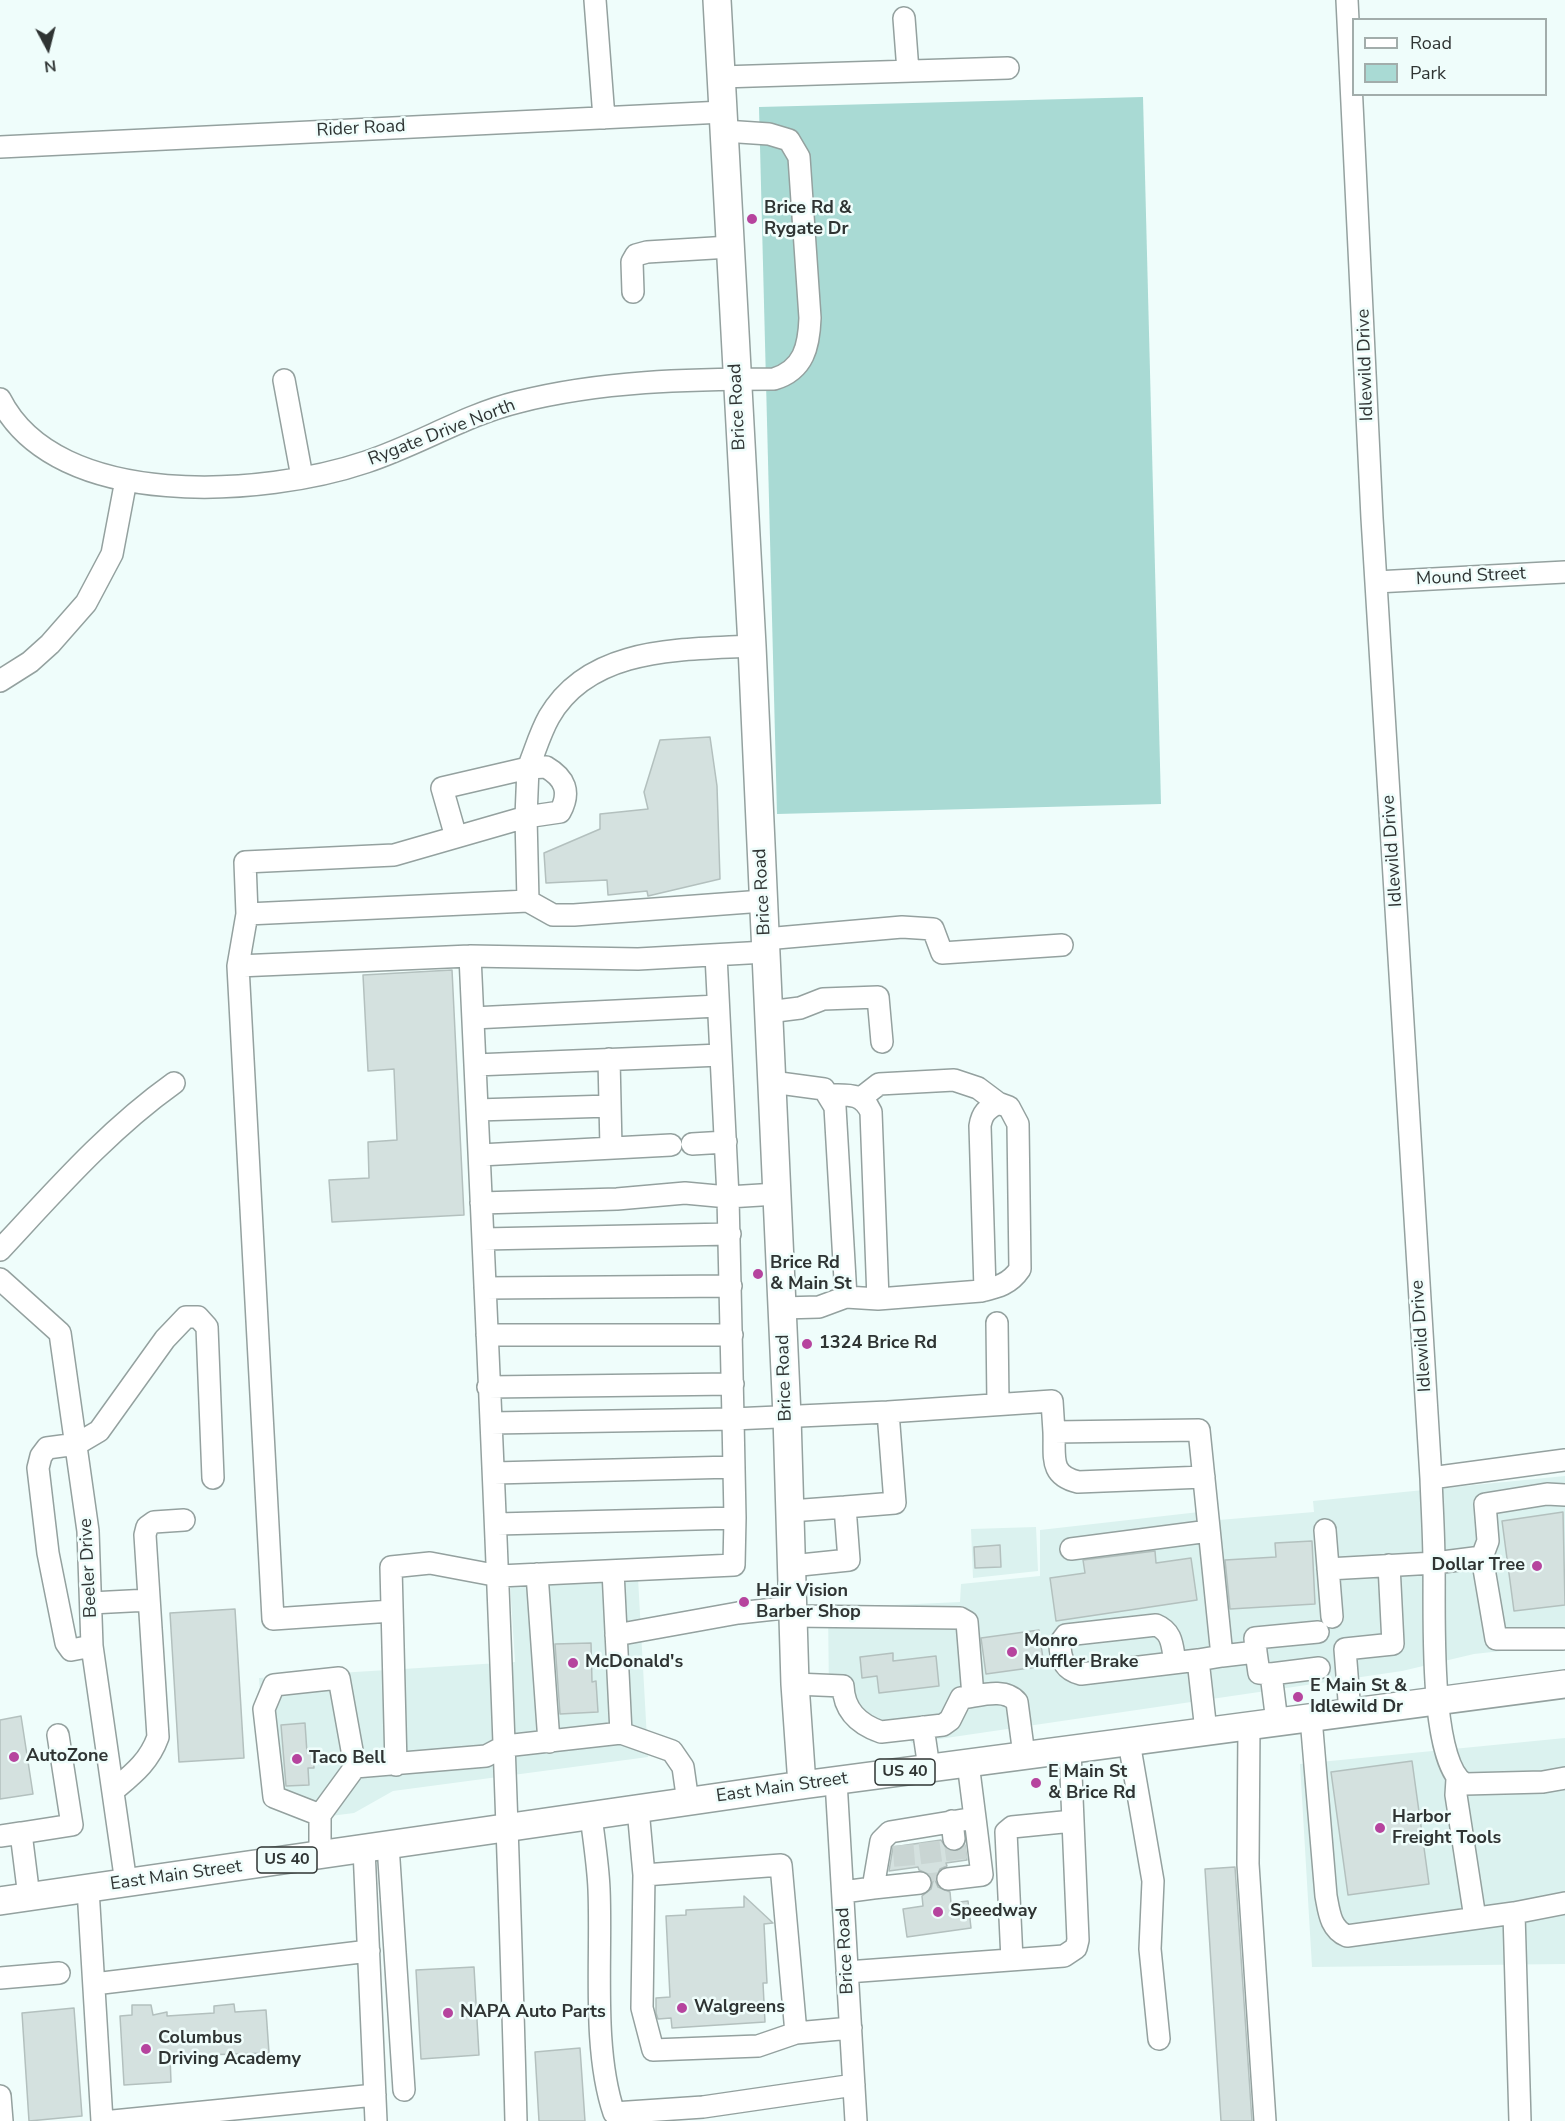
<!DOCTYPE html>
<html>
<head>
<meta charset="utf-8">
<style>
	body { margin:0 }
	#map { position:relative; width:1565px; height:2121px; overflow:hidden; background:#effdfb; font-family:"Nunito Sans",sans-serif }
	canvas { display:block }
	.legend { position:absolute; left:1352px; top:18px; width:195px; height:78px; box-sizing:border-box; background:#effdfb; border:2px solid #a2adab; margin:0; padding:8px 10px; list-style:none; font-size:18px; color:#2f3433 }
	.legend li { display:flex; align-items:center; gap:12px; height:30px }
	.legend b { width:30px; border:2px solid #a2adab }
	.north { position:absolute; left:18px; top:18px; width:60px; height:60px; -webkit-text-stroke:4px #effdfb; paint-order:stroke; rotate:173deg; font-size:16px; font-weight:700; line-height:24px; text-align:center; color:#2f3433 }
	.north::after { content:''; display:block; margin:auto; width:21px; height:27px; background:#2f3433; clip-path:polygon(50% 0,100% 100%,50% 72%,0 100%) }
</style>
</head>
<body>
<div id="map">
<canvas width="1565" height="2121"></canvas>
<ul class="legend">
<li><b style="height:8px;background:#fff"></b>Road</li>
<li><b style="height:16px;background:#a9dad4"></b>Park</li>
</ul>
<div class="north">N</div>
</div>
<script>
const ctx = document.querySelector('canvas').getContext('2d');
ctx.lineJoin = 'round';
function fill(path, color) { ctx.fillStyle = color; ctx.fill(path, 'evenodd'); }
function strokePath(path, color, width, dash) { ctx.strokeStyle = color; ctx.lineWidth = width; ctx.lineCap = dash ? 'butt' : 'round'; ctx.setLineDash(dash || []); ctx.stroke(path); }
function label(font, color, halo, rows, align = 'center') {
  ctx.font = font + ' "Nunito Sans",sans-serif'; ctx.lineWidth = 5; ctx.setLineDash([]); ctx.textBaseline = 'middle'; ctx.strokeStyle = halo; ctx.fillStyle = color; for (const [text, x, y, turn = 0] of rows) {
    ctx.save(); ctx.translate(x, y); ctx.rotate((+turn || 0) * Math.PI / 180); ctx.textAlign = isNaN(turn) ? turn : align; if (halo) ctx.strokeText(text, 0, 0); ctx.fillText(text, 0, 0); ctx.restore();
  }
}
fill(new Path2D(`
	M 1565,1476 L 1565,1644 L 1474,1654 L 1402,1671 L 912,1743 L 906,1736 L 871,1742 L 858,1727 L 840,1717 L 837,1702 L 829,1696 L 828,1608 L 960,1602 L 961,1584 L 1040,1576 L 1040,1530 L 1217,1510 L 1219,1520 L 1314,1512 L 1313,1501 Z
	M 1036,1527 L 1038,1571 L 973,1578 L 971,1529 Z
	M 638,1578 L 648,1757 L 393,1791 L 354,1813 L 299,1820 L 268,1802 L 259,1678 L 515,1662 L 510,1584 Z
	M 1565,1738 L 1565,1964 L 1312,1967 L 1300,1764 Z`), '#dbf2ef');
fill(new Path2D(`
	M 1143,97 L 1161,804 L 777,814 L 759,107 Z`), '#a9dad4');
const building = new Path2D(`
	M 710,737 L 717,786 L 720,879 L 648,896 L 647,891 L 608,895 L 607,880 L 546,883 L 544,853 L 600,829 L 600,814 L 648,809 L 644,792 L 660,740 Z
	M 452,970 L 464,1215 L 332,1222 L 329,1180 L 369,1178 L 368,1142 L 397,1140 L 394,1069 L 368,1071 L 363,975 Z
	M 1563,1512 L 1565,1605 L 1514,1611 L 1502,1521 Z
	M 1312,1541 L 1315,1604 L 1230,1609 L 1225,1560 L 1276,1557 L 1275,1543 Z
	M 1000,1545 L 1001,1567 L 975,1568 L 974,1547 Z
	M 1155,1551 L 1156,1563 L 1191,1558 L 1197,1600 L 1056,1621 L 1050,1578 L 1085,1573 L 1083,1560 Z
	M 235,1609 L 244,1758 L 179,1762 L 170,1613 Z
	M 1039,1630 L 1044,1666 L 986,1674 L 981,1638 Z
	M 591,1643 L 592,1682 L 596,1681 L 598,1712 L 560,1714 L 555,1644 Z
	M 893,1653 L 893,1661 L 936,1656 L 939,1686 L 879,1693 L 877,1676 L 862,1678 L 860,1657 Z
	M 21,1716 L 33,1794 L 0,1799 L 0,1720 Z
	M 305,1723 L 307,1753 L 313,1753 L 314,1768 L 308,1768 L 309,1785 L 286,1786 L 281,1725 Z
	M 1412,1761 L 1429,1884 L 1348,1895 L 1331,1772 Z
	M 941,1840 L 949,1851 L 961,1850 L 965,1845 L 967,1860 L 946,1863 L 947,1866 L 940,1869 L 935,1880 L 938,1887 L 950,1892 L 951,1903 L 968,1901 L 971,1928 L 907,1937 L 903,1909 L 923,1906 L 922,1896 L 931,1889 L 933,1881 L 930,1875 L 919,1870 L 918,1867 L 889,1871 L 893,1847 Z
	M 1235,1867 L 1252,2121 L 1221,2121 L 1205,1869 Z
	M 744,1896 L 773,1923 L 764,1924 L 767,1983 L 763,1983 L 765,2022 L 672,2028 L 671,2018 L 658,2019 L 656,2013 L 656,1998 L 670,1997 L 666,1916 L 686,1915 L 686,1910 L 744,1907 Z
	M 474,1967 L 479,2055 L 421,2059 L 416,1970 Z
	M 234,2004 L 235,2012 L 266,2010 L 269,2053 L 170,2056 L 171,2082 L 124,2085 L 120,2016 L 132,2015 L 132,2005 L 151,2005 L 153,2015 L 167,2012 L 167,2016 L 214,2013 L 214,2006 Z
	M 74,2008 L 82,2116 L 29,2121 L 22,2013 Z
	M 580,2048 L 585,2121 L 539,2121 L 535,2052 Z`);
fill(building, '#d4e1df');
strokePath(building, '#b3c0be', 1.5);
strokePath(new Path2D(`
	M 954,1839 L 957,1861
	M 929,1842 L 934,1881
	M 903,1845 L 905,1869`), '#c9d5d3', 21, [21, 10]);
const minor = new Path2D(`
	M 595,0 L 604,118
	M 1347,0 L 1372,518 L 1431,1478 C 1432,1507 1434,1536 1434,1566 C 1435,1607 1428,1764 1465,1784 L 1543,1782 L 1565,1778
	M 904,18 L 908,71
	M 721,77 L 1008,68
	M 0,147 L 723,112
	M 633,292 L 632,262 L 636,255 L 647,252 L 730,247
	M 284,380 L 302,477
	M 0,399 C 57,512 266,496 366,462 C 418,445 465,415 518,402 C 601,381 688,379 774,379 C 804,370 809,346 810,318 L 799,157 L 789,140 L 769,134 L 724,131
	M 1376,582 L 1565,572
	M 0,681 L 30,662 L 50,644 L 86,603 L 112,554 L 126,480
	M 546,767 C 565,778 571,792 560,812 L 526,817 L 528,768 Z
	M 456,837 L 442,788 L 528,768 C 535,751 540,733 549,717 C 590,646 681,650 752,646
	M 247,914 L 528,901 L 553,915 L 574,915 L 763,901
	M 765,939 L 902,927 L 933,929 L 942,953 L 1062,945
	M 716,955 L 728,1197 L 777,1194
	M 470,956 L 238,966 L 247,914 L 245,862 L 394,855 L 526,817 L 528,901
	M 238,966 L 273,1619 L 392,1611
	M 768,1012 L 800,1008 L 823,999 L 878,997 L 882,1042
	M 473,1018 L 718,1006
	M 609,1059 L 611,1148
	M 475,1065 L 721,1055
	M 772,1082 L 824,1089 L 835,1107 L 846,1297 L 819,1307 L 782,1308
	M 828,1095 C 848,1095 862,1092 871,1112 L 878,1299
	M 861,1098 L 879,1084 L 954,1080 L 978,1088 L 998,1103
	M 477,1110 L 610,1106
	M 692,1144 L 726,1142
	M 480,1155 L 671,1145
	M 481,1203 L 617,1199 L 685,1193 L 728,1197 L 733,1419 L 888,1412 L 1052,1401 L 1054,1432 L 1199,1430 L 1222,1656 L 1198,1660 L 1206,1731
	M 483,1239 L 730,1234
	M 0,1250 C 55,1191 108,1130 174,1083
	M 0,1279 L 60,1333 L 88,1531 L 92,1646 L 126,1883
	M 485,1288 L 731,1286
	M 846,1297 L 878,1299 L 981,1291 C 998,1287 1010,1284 1020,1269 L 1018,1124 L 1009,1107 L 998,1103 C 987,1109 982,1113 980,1126 L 985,1290
	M 997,1323 L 998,1404
	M 487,1335 L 732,1335
	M 488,1387 L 733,1384
	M 491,1423 L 733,1419 L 735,1518 L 497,1524
	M 1054,1432 C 1055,1457 1049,1475 1078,1482 L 1204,1477
	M 494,1473 L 734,1467
	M 1431,1478 L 1565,1460
	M 790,1511 L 845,1507
	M 1325,1530 L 1332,1617
	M 1071,1549 L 1209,1531
	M 1482,1557 L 1496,1639 L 1563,1639
	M 791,1566 L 849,1560 L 845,1507 L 895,1503 L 888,1412
	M 1328,1569 L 1435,1563 L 1482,1557 L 1488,1541 L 1485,1504 L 1547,1494 L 1565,1495
	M 613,1571 L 621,1733
	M 537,1574 L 549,1742
	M 91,1603 L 149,1600
	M 793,1616 L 960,1618 L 967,1622 L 973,1696
	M 616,1635 L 738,1613 L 793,1607
	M 92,1646 L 71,1650 L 66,1643 L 48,1553 L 38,1468 L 41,1456 L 47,1448 L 77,1444 L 99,1431 L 165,1339 L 186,1317 L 198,1317 L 207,1327 L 213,1478
	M 1256,1652 L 1259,1673 L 1271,1674 L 1277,1722
	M 1222,1656 L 1256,1652 L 1255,1638 L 1318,1632
	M 1175,1662 C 1172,1646 1173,1632 1156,1625 L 1066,1635 L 1060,1643 C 1060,1659 1064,1670 1081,1674 L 1198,1660
	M 1271,1674 L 1319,1668
	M 795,1684 L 843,1686 C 844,1710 858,1724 881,1732 L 943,1725 L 950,1720 L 961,1698 C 979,1696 1005,1687 1017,1702 L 1024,1755
	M 1350,1713 L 1345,1649 L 1393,1644 L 1389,1565
	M 1311,1718 L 1326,1896 C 1329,1911 1330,1929 1347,1936 L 1514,1913 L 1565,1903
	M 1249,1726 L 1248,1864 L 1265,2121
	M 923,1727 L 929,1768
	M 1129,1742 L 1153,1881 L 1150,1949 L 1159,2039
	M 396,1765 L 391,1567 L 430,1563 L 499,1576 L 734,1565 L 735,1518
	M 1457,1779 L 1456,1795 L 1475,1918
	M 836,1781 L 856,2121
	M 113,1791 C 133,1774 149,1762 158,1737 L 145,1535 L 147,1527 L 154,1522 L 184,1520
	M 638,1809 L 644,1875 L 642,2008 L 653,2050 L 758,2046 L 796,2033 L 851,2028
	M 320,1815 L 274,1797 L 264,1709 L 274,1685 L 339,1678 L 355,1767
	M 591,1816 C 594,1840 598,1865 599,1889 C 602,1958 592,2048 614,2113 L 703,2107 L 854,2085
	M 952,1821 L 954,1839
	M 21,1833 L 72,1825 L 58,1735
	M 0,1836 L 21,1833 L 29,1897
	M 388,1845 L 404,2090
	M 364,1849 L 376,2121
	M 320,1855 L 320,1815 L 355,1767 L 486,1756 L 505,1746 L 621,1733 L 672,1751 L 683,1767 L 688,1802
	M 644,1875 L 781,1865 L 796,2033
	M 948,1879 L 982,1875 L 975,1818
	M 873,1888 L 920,1883
	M 88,1889 L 102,2121
	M 843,1892 L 873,1888 L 881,1841 L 890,1832 L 975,1818 L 968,1763
	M 1514,1913 L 1520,2121
	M 1012,1960 L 1006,1832 L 1012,1827 L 1073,1821
	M 847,1972 L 1064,1956 L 1076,1948 L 1078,1940 L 1070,1750
	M 0,1978 L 59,1973
	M 94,1984 L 369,1951
	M 0,2096 L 2,2121
	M 113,2121 L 375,2095
	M 516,2121 C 506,1733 488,1345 470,956 L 638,959 L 766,952`);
const major = new Path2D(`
	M 717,0 L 752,646 L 787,1416 L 795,1684 L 802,1785
	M 0,1901 L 802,1785 L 1565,1684`);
strokePath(minor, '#94a19f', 24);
strokePath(major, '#94a19f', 30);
strokePath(minor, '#fff', 21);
strokePath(major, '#fff', 27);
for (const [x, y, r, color] of [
	[752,219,6,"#b6449e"],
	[758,1274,6,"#b6449e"],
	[807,1344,6,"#b6449e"],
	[1537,1566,6,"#b6449e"],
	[744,1602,6,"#b6449e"],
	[1012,1652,6,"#b6449e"],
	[573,1663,6,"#b6449e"],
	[1298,1697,6,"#b6449e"],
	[14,1757,6,"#b6449e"],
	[297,1759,6,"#b6449e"],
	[1036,1783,6,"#b6449e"],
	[1380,1828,6,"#b6449e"],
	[938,1912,6,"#b6449e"],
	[682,2008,6,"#b6449e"],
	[448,2013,6,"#b6449e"],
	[146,2049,6,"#b6449e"]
]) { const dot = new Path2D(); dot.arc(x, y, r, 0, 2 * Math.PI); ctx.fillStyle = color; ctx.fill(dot); strokePath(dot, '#effdfb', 2); }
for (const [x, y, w] of [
	[905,1772,60],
	[287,1860,60]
]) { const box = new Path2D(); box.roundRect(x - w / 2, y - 13, w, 26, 4.5); ctx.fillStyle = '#effdfb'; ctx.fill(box); strokePath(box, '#2f3433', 1.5); }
label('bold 16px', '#2f3433', null, [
	["US 40",905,1772],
	["US 40",287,1860]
]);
label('18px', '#2f3433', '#effdfb', [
	["Rider Road",361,129,-3],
	["Idlewild Drive",1366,365,-92],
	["Brice Road",738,407,-93],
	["Rygate Drive North",442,433,-21],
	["Mound Street",1471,577,-3],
	["Idlewild Drive",1393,851,-94],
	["Brice Road",763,892,-93],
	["Idlewild Drive",1422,1336,-94],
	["Brice Road",785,1378,-92],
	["Beeler Drive",89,1568,-93],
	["East Main Street",782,1788,-8],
	["East Main Street",176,1876,-8],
	["Brice Road",846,1951,-93]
]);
label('bold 18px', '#2f3433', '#effdfb', [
	["Brice Rd &",764,209],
	["Rygate Dr",764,230],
	["Brice Rd",770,1264],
	["& Main St",770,1285],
	["1324 Brice Rd",819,1344],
	["Dollar Tree",1525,1566,"right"],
	["Hair Vision",756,1592],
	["Barber Shop",756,1613],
	["Monro",1024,1642],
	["Muffler Brake",1024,1663],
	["McDonald's",585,1663],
	["E Main St &",1310,1687],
	["Idlewild Dr",1310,1708],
	["AutoZone",26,1757],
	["Taco Bell",309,1759],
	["E Main St",1048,1773],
	["& Brice Rd",1048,1794],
	["Harbor",1392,1818],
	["Freight Tools",1392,1839],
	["Speedway",950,1912],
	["Walgreens",694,2008],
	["NAPA Auto Parts",460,2013],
	["Columbus",158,2039],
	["Driving Academy",158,2060]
], 'left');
</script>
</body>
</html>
